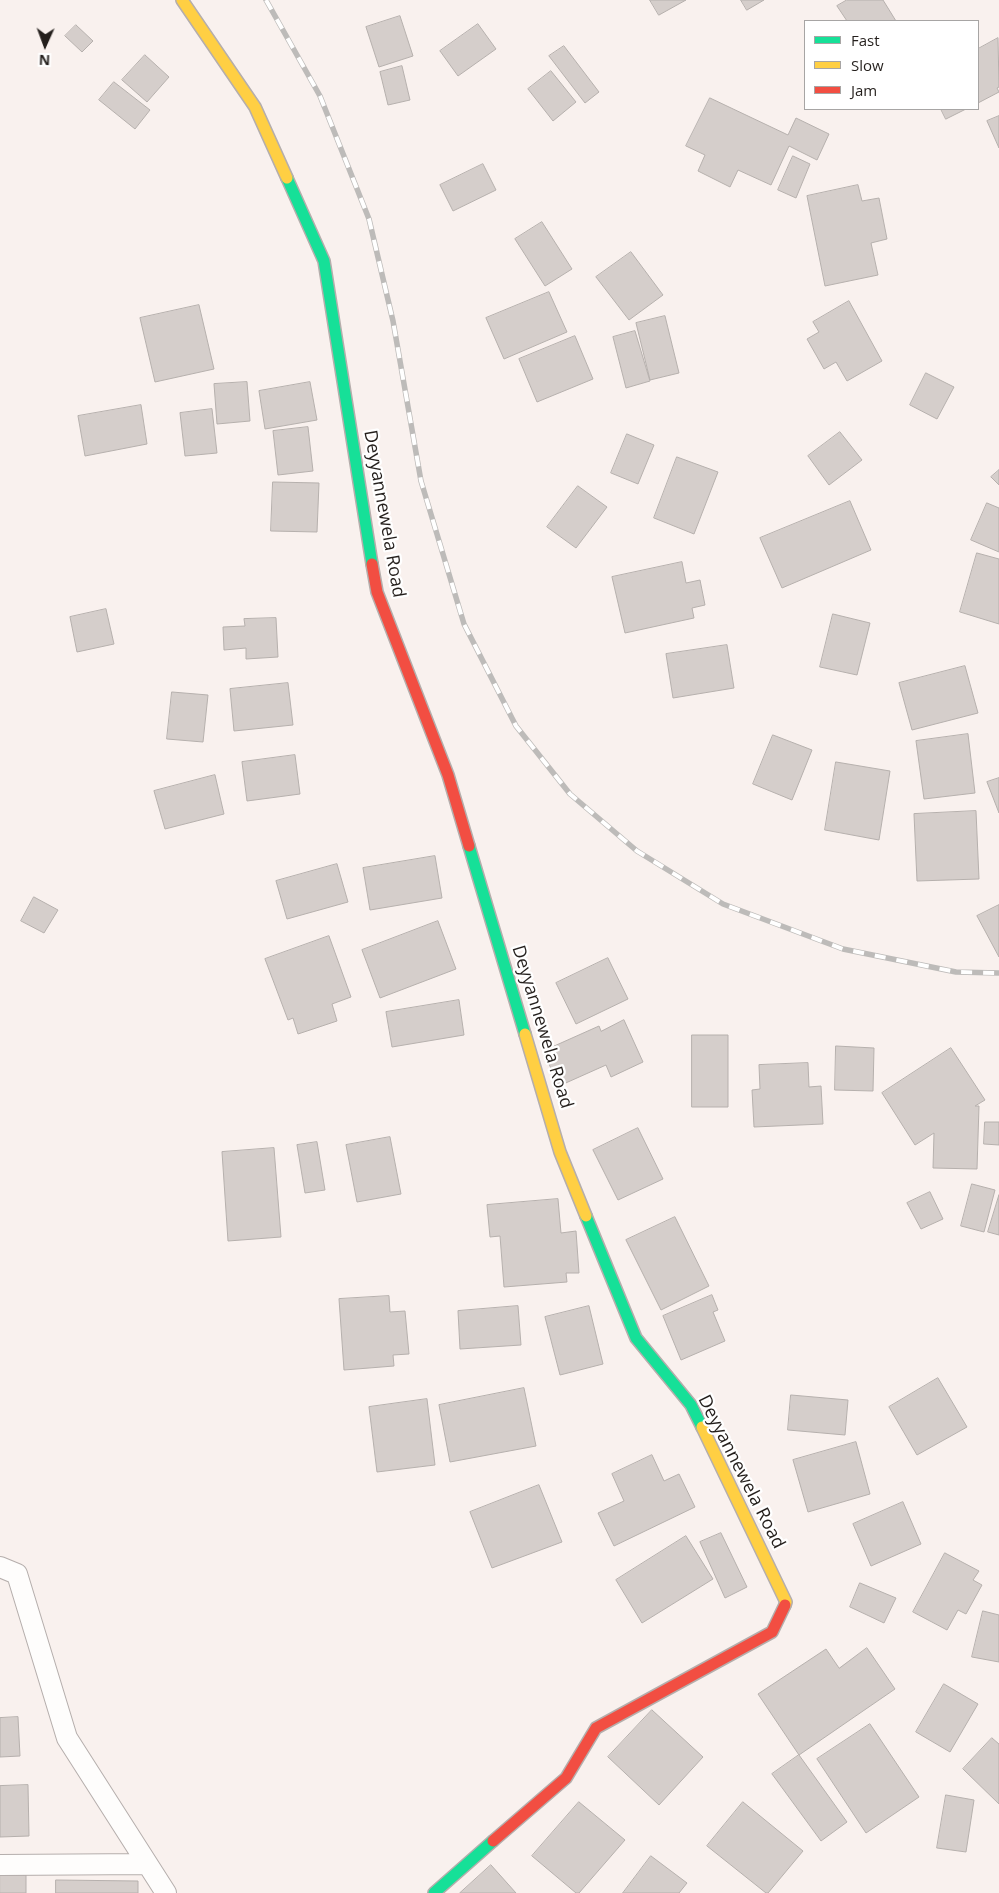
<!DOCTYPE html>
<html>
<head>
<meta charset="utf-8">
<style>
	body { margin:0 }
	#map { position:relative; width:999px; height:1893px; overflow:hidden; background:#f9f1ee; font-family:"Open Sans",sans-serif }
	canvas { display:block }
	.legend { position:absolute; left:804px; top:20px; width:175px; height:90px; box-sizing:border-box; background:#fff; border:1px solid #a7a5a4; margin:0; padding:6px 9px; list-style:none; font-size:15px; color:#241f1c }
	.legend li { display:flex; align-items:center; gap:10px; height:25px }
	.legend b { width:25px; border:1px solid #a7a5a4 }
	.north { position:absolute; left:20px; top:20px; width:50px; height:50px; -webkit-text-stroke:4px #fff; paint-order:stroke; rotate:182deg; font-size:14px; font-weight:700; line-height:20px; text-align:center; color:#241f1c }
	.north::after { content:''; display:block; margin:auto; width:18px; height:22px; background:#241f1c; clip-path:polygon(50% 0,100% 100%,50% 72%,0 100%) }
</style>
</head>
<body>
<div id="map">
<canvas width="999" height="1893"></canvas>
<ul class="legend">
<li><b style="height:6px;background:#16e098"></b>Fast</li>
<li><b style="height:6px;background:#ffcf43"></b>Slow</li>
<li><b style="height:6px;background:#f24e42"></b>Jam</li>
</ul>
<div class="north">N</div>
</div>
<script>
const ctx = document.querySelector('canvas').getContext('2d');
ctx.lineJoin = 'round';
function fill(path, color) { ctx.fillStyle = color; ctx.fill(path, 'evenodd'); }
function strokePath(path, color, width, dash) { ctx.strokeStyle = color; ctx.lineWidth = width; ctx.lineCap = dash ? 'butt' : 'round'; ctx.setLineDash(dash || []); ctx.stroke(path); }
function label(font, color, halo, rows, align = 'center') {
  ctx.font = font + ' "Open Sans",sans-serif'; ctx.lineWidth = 4.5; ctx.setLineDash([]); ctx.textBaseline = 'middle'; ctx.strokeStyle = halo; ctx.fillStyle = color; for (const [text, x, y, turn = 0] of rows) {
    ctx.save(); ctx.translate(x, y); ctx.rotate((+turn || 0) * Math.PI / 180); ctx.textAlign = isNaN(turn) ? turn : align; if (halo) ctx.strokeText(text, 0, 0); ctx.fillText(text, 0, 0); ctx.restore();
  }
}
const building = new Path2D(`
	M 650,0 L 686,0 L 659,15 Z
	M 741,0 L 764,0 L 747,10 Z
	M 847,0 L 883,0 L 896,21 L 847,21 L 837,6 Z
	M 400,16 L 413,56 L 379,67 L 366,27 Z
	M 478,24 L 496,49 L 458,76 L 440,51 Z
	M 76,25 L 93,41 L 82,52 L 65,36 Z
	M 998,38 L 999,87 L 997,88 L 999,92 L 978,103 L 978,49 Z
	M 564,46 L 599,92 L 585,103 L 549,56 Z
	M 145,55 L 169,77 L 147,102 L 122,80 Z
	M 402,66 L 410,100 L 388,105 L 380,72 Z
	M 551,71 L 576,102 L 553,121 L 528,89 Z
	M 114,82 L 150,110 L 135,129 L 99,100 Z
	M 710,98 L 788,135 L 796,118 L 829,134 L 817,160 L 789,146 L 771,185 L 738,170 L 730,187 L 698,171 L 705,155 L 686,146 Z
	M 941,109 L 966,109 L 946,119 Z
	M 999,116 L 999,148 L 987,121 Z
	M 793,156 L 810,164 L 796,198 L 778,190 Z
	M 483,164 L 496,190 L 453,211 L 440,185 Z
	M 858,185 L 862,201 L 879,198 L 887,239 L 871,243 L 878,275 L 825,286 L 807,196 Z
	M 542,222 L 572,269 L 545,286 L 515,239 Z
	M 631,252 L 663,295 L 629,320 L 596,277 Z
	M 549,292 L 567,332 L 504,359 L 486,318 Z
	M 849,301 L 882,361 L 847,381 L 836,362 L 824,369 L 807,339 L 819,332 L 813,322 Z
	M 199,305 L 214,369 L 155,382 L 140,318 Z
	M 665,316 L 679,373 L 650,380 L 636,323 Z
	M 635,331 L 650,381 L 626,388 L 613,337 Z
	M 575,336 L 593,379 L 537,402 L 519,359 Z
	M 926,373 L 954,387 L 937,419 L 910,405 Z
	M 247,382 L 250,421 L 217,424 L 214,384 Z
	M 310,382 L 317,420 L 265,429 L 259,391 Z
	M 141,405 L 147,444 L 85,456 L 78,416 Z
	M 212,409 L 217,453 L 185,456 L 180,413 Z
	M 308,427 L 313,471 L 278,475 L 273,431 Z
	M 840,432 L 862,460 L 829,485 L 808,456 Z
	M 627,434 L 654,445 L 638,484 L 611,473 Z
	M 677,457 L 718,472 L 694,534 L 654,518 Z
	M 999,470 L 999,485 L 991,477 Z
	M 273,482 L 319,483 L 317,532 L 271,531 Z
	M 578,486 L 607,507 L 576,548 L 547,527 Z
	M 850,501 L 871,550 L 782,588 L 760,538 Z
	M 987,503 L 999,508 L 999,552 L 971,540 Z
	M 977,553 L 999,559 L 999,624 L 960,612 Z
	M 682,562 L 686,583 L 700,580 L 705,605 L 692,608 L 694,618 L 625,633 L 612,577 Z
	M 106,609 L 114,644 L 77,652 L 70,617 Z
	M 833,614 L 870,623 L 857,675 L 820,667 Z
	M 276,618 L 278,657 L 246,659 L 246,648 L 224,650 L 223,627 L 245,626 L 244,619 Z
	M 727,645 L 734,688 L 673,698 L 666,654 Z
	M 965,666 L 978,713 L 912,730 L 899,683 Z
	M 288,683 L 293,725 L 234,731 L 230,689 Z
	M 172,692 L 208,695 L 203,742 L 167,739 Z
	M 968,734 L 975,793 L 924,799 L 916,741 Z
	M 773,735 L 812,750 L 792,800 L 753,784 Z
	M 295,755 L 300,794 L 247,801 L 242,762 Z
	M 836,762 L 890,771 L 879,840 L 825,830 Z
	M 215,775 L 224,814 L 165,829 L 154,791 Z
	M 999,778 L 999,813 L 987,782 Z
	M 976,811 L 979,879 L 917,881 L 914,814 Z
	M 435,856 L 442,898 L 370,910 L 363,868 Z
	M 337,864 L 348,902 L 287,919 L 276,881 Z
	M 34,897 L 58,910 L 44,933 L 21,921 Z
	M 999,905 L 999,957 L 977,916 Z
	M 438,921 L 456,969 L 380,998 L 362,950 Z
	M 329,936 L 351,997 L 332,1004 L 337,1021 L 298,1034 L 293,1018 L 288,1020 L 265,959 Z
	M 608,958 L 628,999 L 576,1024 L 556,983 Z
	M 459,1000 L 464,1035 L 392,1047 L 386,1012 Z
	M 624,1020 L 643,1062 L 611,1077 L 606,1065 L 559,1086 L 543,1051 L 599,1026 L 601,1031 Z
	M 692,1035 L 728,1035 L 728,1107 L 692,1107 Z
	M 836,1046 L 874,1048 L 873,1091 L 835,1090 Z
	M 951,1048 L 985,1100 L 975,1106 L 979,1106 L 977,1169 L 933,1168 L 934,1133 L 915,1145 L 882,1093 Z
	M 808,1063 L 809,1087 L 821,1086 L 823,1124 L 754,1127 L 752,1090 L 760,1089 L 759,1065 Z
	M 985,1122 L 999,1122 L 999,1145 L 984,1144 Z
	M 638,1128 L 663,1179 L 618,1200 L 593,1150 Z
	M 390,1137 L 401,1194 L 357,1202 L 346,1145 Z
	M 317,1142 L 325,1190 L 305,1193 L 297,1145 Z
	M 274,1148 L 281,1237 L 228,1241 L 222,1152 Z
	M 972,1184 L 995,1190 L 984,1232 L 961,1226 Z
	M 930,1192 L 943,1219 L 921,1229 L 907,1203 Z
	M 999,1195 L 999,1235 L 988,1232 Z
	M 558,1199 L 561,1233 L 576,1231 L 579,1273 L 566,1273 L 567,1282 L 504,1287 L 500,1236 L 490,1237 L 487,1205 Z
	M 675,1217 L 709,1286 L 661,1310 L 626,1240 Z
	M 712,1295 L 718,1310 L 713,1312 L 725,1341 L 681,1360 L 663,1316 Z
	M 389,1296 L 390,1312 L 405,1311 L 409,1354 L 393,1355 L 394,1366 L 344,1370 L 339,1299 Z
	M 518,1306 L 521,1345 L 460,1349 L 458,1311 Z
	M 589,1306 L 603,1364 L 560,1375 L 545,1317 Z
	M 938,1378 L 967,1427 L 917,1455 L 889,1407 Z
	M 524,1388 L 536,1446 L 450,1462 L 439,1405 Z
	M 791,1395 L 848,1400 L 845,1435 L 788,1430 Z
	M 427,1399 L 435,1465 L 377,1472 L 369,1407 Z
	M 856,1442 L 870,1494 L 808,1512 L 793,1460 Z
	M 652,1455 L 664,1481 L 679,1474 L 695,1507 L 614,1546 L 598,1513 L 624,1501 L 612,1474 Z
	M 539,1485 L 562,1542 L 492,1568 L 470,1512 Z
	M 903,1502 L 921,1544 L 871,1566 L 853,1524 Z
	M 721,1533 L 747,1587 L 725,1598 L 700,1542 Z
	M 686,1536 L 713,1579 L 642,1623 L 616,1580 Z
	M 945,1553 L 979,1571 L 973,1580 L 982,1585 L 966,1614 L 958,1610 L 947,1630 L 913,1612 Z
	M 860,1583 L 896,1598 L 884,1623 L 850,1607 Z
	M 983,1611 L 999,1615 L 999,1662 L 972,1657 Z
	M 867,1648 L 895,1689 L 799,1755 L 758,1694 L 826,1649 L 839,1668 Z
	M 944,1684 L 978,1704 L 950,1752 L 916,1732 Z
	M 652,1710 L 703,1757 L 659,1805 L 608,1757 Z
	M 18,1717 L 20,1756 L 0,1757 L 0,1718 Z
	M 870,1724 L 919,1797 L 866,1833 L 817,1759 Z
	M 992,1738 L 999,1744 L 999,1804 L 963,1769 Z
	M 799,1755 L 847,1822 L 821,1841 L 772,1774 Z
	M 28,1785 L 29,1836 L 0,1837 L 0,1786 Z
	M 946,1795 L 974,1800 L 966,1852 L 937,1848 Z
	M 579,1802 L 625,1840 L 579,1893 L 576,1893 L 532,1856 Z
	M 743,1802 L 803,1851 L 768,1893 L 766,1893 L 707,1846 Z
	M 651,1856 L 687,1883 L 679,1893 L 623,1893 Z
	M 491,1865 L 516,1893 L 460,1893 Z
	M 0,1875 L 26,1875 L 26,1893 L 0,1893 Z
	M 56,1880 L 138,1881 L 138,1893 L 56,1893 Z`);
fill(building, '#d5cecb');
strokePath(building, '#b6b0ad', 1);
const lane = new Path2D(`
	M 0,1567 L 17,1574 L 67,1738 L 166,1893
	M 0,1865 L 146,1864`);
const fast = new Path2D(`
	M 287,178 L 324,261 L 372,564
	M 469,846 L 525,1034
	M 586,1216 L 636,1338 L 691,1405 L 702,1427
	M 434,1893 L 493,1841`);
const slow = new Path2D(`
	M 182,0 L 255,107 L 287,178
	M 525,1034 L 560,1152 L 586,1216
	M 702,1427 L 786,1602 L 785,1605`);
const jam = new Path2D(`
	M 372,564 L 377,592 L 448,775 L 469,846
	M 493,1841 L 566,1778 L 596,1728 L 772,1632 L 785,1605`);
strokePath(lane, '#b5aeac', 22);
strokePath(fast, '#b5aeac', 14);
strokePath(slow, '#b5aeac', 14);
strokePath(jam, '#b5aeac', 14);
strokePath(lane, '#fefdfc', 20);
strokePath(fast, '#16e098', 11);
strokePath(slow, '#ffcf43', 11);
strokePath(jam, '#f24e42', 11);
const rail = new Path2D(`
	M 266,0 L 320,96 L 369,219 L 393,321 L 421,481 L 464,624 L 516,726 L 570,794 L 637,851 L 723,904 L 843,949 L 956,972 L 999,973`);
strokePath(rail, '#bdbbb9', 5.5);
strokePath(rail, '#fff', 4, [11]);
label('18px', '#241f1c', '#fff', [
	["Deyyannewela Road",384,514,80],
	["Deyyannewela Road",542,1027,73],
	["Deyyannewela Road",741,1472,63]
]);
</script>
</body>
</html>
